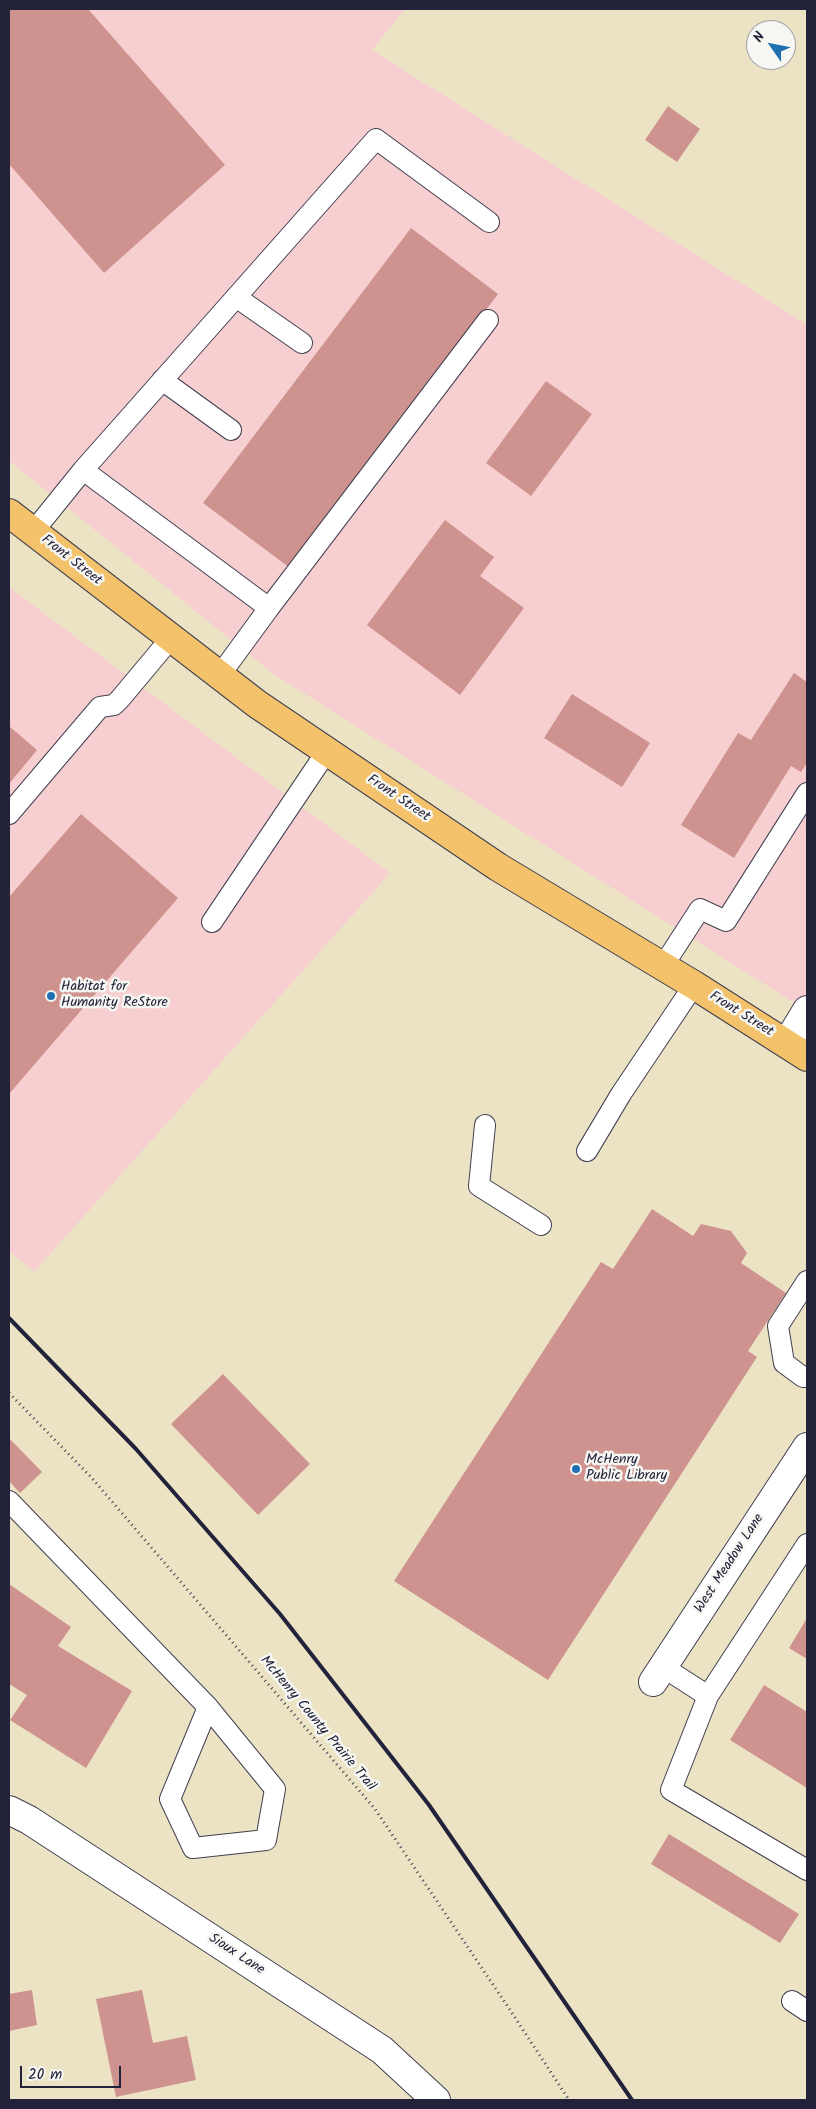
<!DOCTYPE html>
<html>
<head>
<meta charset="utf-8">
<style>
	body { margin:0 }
	#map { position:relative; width:816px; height:2109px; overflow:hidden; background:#ebe3c4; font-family:Kalam,sans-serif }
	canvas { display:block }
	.frame { position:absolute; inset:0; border:10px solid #22223b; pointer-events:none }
	.north { position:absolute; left:746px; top:20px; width:50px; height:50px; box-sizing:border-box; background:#f6f6f2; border:1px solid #a1a1a9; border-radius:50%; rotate:303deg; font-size:14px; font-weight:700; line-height:20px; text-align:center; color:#22223b }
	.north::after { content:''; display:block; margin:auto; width:18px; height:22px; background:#1f6fb2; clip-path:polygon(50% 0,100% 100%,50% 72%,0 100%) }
	.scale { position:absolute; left:20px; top:2066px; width:101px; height:22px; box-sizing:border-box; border:2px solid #22223b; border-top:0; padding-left:6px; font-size:15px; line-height:18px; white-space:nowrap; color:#22223b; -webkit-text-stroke:4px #f6f6f2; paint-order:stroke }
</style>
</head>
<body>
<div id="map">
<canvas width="816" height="2109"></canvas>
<div class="frame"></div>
<div class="north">N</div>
<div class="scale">20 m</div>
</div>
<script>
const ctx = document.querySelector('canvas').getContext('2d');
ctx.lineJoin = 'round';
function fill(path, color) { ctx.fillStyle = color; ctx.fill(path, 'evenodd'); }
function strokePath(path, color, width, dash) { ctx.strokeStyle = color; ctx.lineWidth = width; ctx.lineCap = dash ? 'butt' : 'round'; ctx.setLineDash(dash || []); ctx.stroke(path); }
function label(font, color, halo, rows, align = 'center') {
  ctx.font = font + ' Kalam,sans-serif'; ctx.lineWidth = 5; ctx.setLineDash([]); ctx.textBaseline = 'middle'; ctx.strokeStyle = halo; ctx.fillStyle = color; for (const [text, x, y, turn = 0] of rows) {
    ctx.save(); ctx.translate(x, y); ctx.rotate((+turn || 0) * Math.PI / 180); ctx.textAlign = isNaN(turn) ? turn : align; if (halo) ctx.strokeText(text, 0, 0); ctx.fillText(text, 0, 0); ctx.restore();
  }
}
fill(new Path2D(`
	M 9,9 L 405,9 L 372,50 L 807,325 L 807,1011 L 275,675 L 9,461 Z
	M 9,587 L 390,873 L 34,1272 L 9,1251 Z`), '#f7cfd1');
fill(new Path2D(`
	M 10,9 L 88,9 L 225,165 L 104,273 L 9,164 Z
	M 668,106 L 700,129 L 677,162 L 645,140 Z
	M 411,228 L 498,294 L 290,568 L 203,503 Z
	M 546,381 L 592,414 L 531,496 L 486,463 Z
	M 445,520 L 494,557 L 480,576 L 524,608 L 460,695 L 367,625 Z
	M 794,673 L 807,682 L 807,763 L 801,772 L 791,766 L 734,858 L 681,825 L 738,733 L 751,740 Z
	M 572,694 L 650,743 L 622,787 L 544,738 Z
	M 9,726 L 37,750 L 9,784 Z
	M 81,814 L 178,898 L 9,1094 L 9,897 Z
	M 652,1209 L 693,1236 L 701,1224 L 731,1231 L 747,1253 L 741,1263 L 786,1293 L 748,1351 L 757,1357 L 548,1680 L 394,1581 L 601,1262 L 613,1269 Z
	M 223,1374 L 310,1464 L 258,1515 L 171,1424 Z
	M 9,1438 L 42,1472 L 20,1493 L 9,1481 Z
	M 9,1584 L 71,1627 L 58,1646 L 132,1691 L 86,1768 L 10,1720 L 27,1695 L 9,1684 Z
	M 807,1618 L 807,1659 L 789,1648 Z
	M 764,1685 L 807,1712 L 807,1788 L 730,1740 Z
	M 669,1834 L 799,1914 L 780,1943 L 651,1864 Z
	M 32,1990 L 37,2025 L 9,2031 L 9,1994 Z
	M 142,1990 L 153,2043 L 187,2036 L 196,2080 L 116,2097 L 96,1999 Z`), '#cf938f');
const lane = new Path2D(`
	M 236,297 L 302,343
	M 162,380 L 231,430
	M 83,470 L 376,139 L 489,222
	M 33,532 L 83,470 L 269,608 L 220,675
	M 269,608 L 488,320
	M 9,814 L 100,707 L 114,705 L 120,699 L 171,638
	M 212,922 L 327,751
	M 663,966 L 700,909 L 726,921 L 807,793
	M 485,1125 L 479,1186 L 541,1225
	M 587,1151 L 621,1094 L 694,985
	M 807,1281 L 778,1326 L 784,1363 L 803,1377 L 807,1377
	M 9,1501 L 208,1707 L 275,1789 L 266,1840 L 193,1848 L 170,1799 L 208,1707
	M 663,1667 L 708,1696 L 807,1544
	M 708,1696 L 671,1790 L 807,1870
	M 792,2001 L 807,2011`);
const street = new Path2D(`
	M 787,1043 L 807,1010
	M 653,1682 L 807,1447
	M 9,1810 L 29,1820 L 382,2050 L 436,2100`);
const primary = new Path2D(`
	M 9,513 L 257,704 L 498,867 L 694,985 L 807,1057`);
strokePath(lane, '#403f50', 22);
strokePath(street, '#403f50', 30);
strokePath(primary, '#403f50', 30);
strokePath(new Path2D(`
	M 9,1393 L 91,1477 L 375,1809 L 508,2007 L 569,2100`), '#403f50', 3, [1, 4]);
strokePath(lane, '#fff', 20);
strokePath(street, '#fff', 28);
strokePath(primary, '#f3c26a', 28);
strokePath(new Path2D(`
	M 9,1318 L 136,1449 L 280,1614 L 429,1805 L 632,2100`), '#22223b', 4);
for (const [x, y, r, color] of [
	[51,996,5,"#1f6fb2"],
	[576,1469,5,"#1f6fb2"]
]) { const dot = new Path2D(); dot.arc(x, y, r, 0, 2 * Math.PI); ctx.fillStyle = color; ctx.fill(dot); strokePath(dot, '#f6f6f2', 2); }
label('14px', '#22223b', '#f6f6f2', [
	["Front Street",71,561,38],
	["Front Street",398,799,34],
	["Front Street",741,1015,32],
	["West Meadow Lane",730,1564,-57],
	["McHenry County Prairie Trail",317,1724,50],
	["Sioux Lane",236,1955,33]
]);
label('14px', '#22223b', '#f6f6f2', [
	["Habitat for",61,988],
	["Humanity ReStore",61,1004],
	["McHenry",586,1461],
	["Public Library",586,1477]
], 'left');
</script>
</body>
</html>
